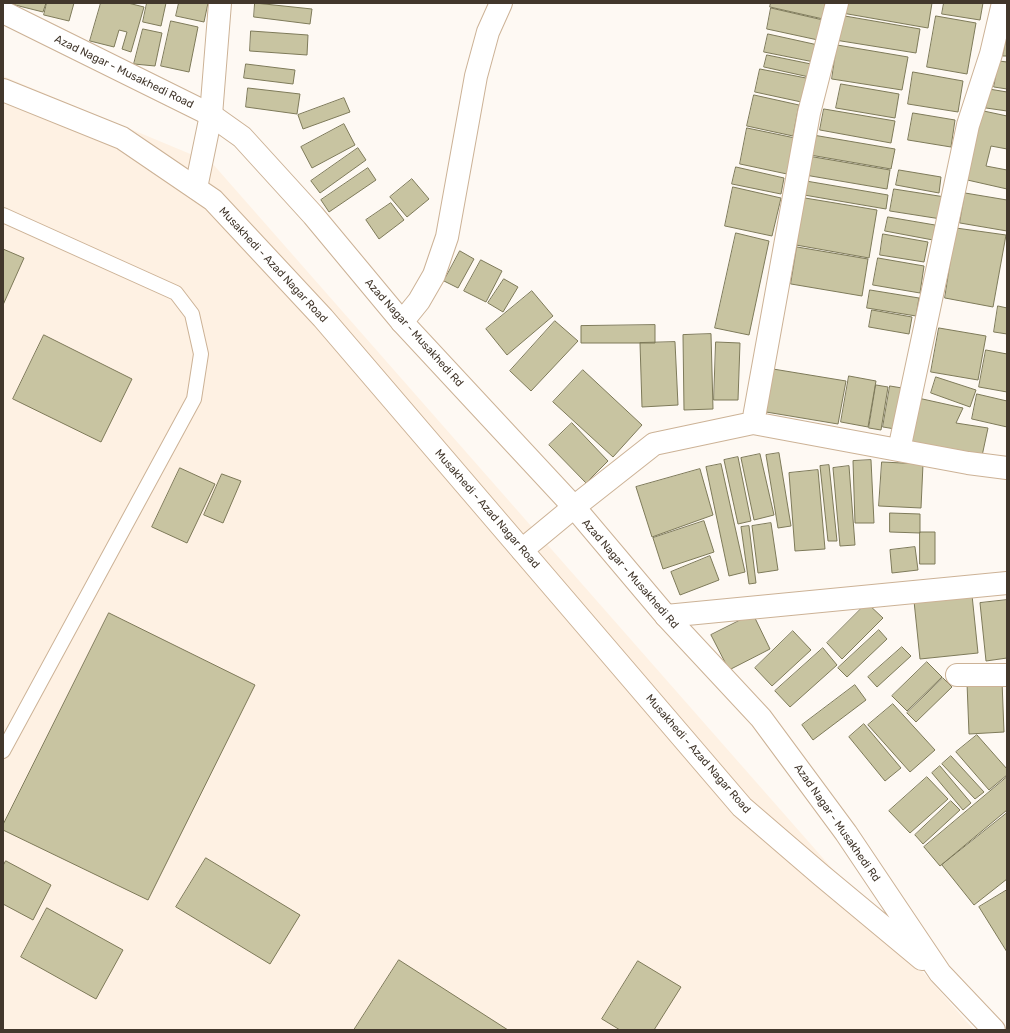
<!DOCTYPE html>
<html>
<head>
<meta charset="utf-8">
<style>
	body { margin:0 }
	#map { position:relative; width:1010px; height:1033px; overflow:hidden; background:#fef9f3; font-family:Rubik,sans-serif }
	canvas { display:block }
	.frame { position:absolute; inset:0; border:4px solid #42372c; pointer-events:none }
</style>
</head>
<body>
<div id="map">
<canvas width="1010" height="1033"></canvas>
<div class="frame"></div>
</div>
<script>
const ctx = document.querySelector('canvas').getContext('2d');
ctx.lineJoin = 'round';
function fill(path, color) { ctx.fillStyle = color; ctx.fill(path, 'evenodd'); }
function strokePath(path, color, width, dash) { ctx.strokeStyle = color; ctx.lineWidth = width; ctx.lineCap = dash ? 'butt' : 'round'; ctx.setLineDash(dash || []); ctx.stroke(path); }
function label(font, color, halo, rows, align = 'center') {
  ctx.font = font + ' Rubik,sans-serif'; ctx.lineWidth = 3.5; ctx.setLineDash([]); ctx.textBaseline = 'middle'; ctx.strokeStyle = halo; ctx.fillStyle = color; for (const [text, x, y, turn = 0] of rows) {
    ctx.save(); ctx.translate(x, y); ctx.rotate((+turn || 0) * Math.PI / 180); ctx.textAlign = isNaN(turn) ? turn : align; if (halo) ctx.strokeText(text, 0, 0); ctx.fillText(text, 0, 0); ctx.restore();
  }
}
fill(new Path2D(`
	M 3,76 L 212,163 L 974,1030 L 3,1030 Z`), '#fef1e3');
const building = new Path2D(`
	M 15,3 L 46,3 L 43,12 L 15,5 Z
	M 47,3 L 74,3 L 69,21 L 44,15 Z
	M 101,3 L 128,3 L 144,7 L 131,52 L 122,49 L 127,32 L 119,30 L 114,47 L 90,41 Z
	M 147,3 L 166,3 L 161,26 L 143,22 Z
	M 179,3 L 208,3 L 204,22 L 176,16 Z
	M 255,3 L 312,9 L 310,24 L 254,17 Z
	M 771,3 L 825,3 L 823,19 L 770,7 Z
	M 844,3 L 932,3 L 928,28 L 842,13 Z
	M 944,3 L 983,3 L 980,20 L 942,14 Z
	M 771,8 L 823,20 L 818,40 L 767,29 Z
	M 839,15 L 920,29 L 916,53 L 835,40 Z
	M 936,16 L 976,23 L 967,74 L 927,67 Z
	M 171,21 L 198,27 L 189,72 L 161,66 Z
	M 143,29 L 162,33 L 155,66 L 134,64 Z
	M 251,31 L 308,35 L 307,55 L 250,51 Z
	M 1007,33 L 1007,56 L 1003,56 Z
	M 768,34 L 818,45 L 814,62 L 764,52 Z
	M 837,45 L 908,57 L 902,90 L 832,79 Z
	M 767,55 L 811,64 L 809,77 L 764,67 Z
	M 999,61 L 1007,62 L 1007,89 L 994,87 Z
	M 246,64 L 295,70 L 293,84 L 244,78 Z
	M 760,69 L 811,79 L 806,103 L 755,92 Z
	M 913,72 L 963,81 L 958,112 L 908,104 Z
	M 841,84 L 899,94 L 895,118 L 836,108 Z
	M 248,88 L 300,94 L 297,114 L 246,107 Z
	M 989,89 L 1007,92 L 1007,111 L 986,108 Z
	M 754,95 L 799,105 L 793,136 L 747,126 Z
	M 344,98 L 350,112 L 303,129 L 298,115 Z
	M 824,109 L 895,121 L 891,143 L 820,130 Z
	M 979,110 L 1007,116 L 1007,149 L 991,146 L 986,166 L 1007,170 L 1007,189 L 963,179 Z
	M 913,113 L 955,120 L 951,147 L 908,140 Z
	M 344,124 L 355,145 L 312,168 L 301,147 Z
	M 747,128 L 795,138 L 787,174 L 740,164 Z
	M 813,135 L 895,149 L 891,169 L 810,155 Z
	M 358,148 L 366,160 L 320,193 L 311,181 Z
	M 808,156 L 890,170 L 887,189 L 805,175 Z
	M 736,167 L 784,178 L 781,194 L 732,184 Z
	M 368,168 L 376,180 L 329,212 L 321,200 Z
	M 899,170 L 941,177 L 939,193 L 896,185 Z
	M 412,179 L 429,199 L 407,217 L 390,197 Z
	M 806,181 L 888,195 L 886,209 L 804,195 Z
	M 733,187 L 781,198 L 772,236 L 725,226 Z
	M 894,189 L 945,197 L 941,219 L 890,211 Z
	M 965,193 L 1007,200 L 1007,231 L 960,223 Z
	M 805,198 L 877,210 L 869,258 L 796,245 Z
	M 391,203 L 404,220 L 379,239 L 366,220 Z
	M 888,217 L 935,225 L 933,240 L 885,231 Z
	M 956,228 L 1006,235 L 993,307 L 945,298 Z
	M 736,233 L 769,241 L 749,335 L 715,328 Z
	M 883,234 L 928,242 L 924,262 L 880,255 Z
	M 797,247 L 868,259 L 862,296 L 791,284 Z
	M 3,249 L 24,258 L 3,305 Z
	M 460,251 L 474,259 L 458,288 L 444,281 Z
	M 878,258 L 924,266 L 920,293 L 873,285 Z
	M 481,260 L 502,271 L 486,302 L 464,291 Z
	M 504,279 L 518,287 L 503,312 L 488,303 Z
	M 870,290 L 919,298 L 916,316 L 867,308 Z
	M 532,291 L 553,316 L 507,355 L 486,329 Z
	M 998,306 L 1007,308 L 1007,334 L 994,332 Z
	M 872,310 L 912,317 L 909,334 L 869,327 Z
	M 555,321 L 578,341 L 531,391 L 510,371 Z
	M 655,325 L 655,343 L 581,343 L 581,326 Z
	M 939,328 L 986,336 L 978,380 L 931,372 Z
	M 711,334 L 713,409 L 684,410 L 683,335 Z
	M 44,335 L 132,379 L 101,442 L 13,399 Z
	M 675,342 L 678,405 L 642,407 L 640,343 Z
	M 716,342 L 740,343 L 738,400 L 714,400 Z
	M 986,350 L 1007,354 L 1007,392 L 979,387 Z
	M 773,369 L 846,381 L 838,424 L 766,412 Z
	M 583,370 L 642,425 L 613,457 L 553,402 Z
	M 849,376 L 876,381 L 868,427 L 841,422 Z
	M 936,377 L 976,390 L 970,407 L 931,393 Z
	M 876,385 L 888,387 L 881,430 L 869,428 Z
	M 890,386 L 902,388 L 895,429 L 883,427 Z
	M 977,394 L 1007,401 L 1007,427 L 972,419 Z
	M 918,398 L 963,408 L 956,423 L 988,428 L 982,456 L 908,441 Z
	M 572,423 L 608,461 L 586,483 L 549,445 Z
	M 779,453 L 791,526 L 778,528 L 766,455 Z
	M 760,454 L 774,515 L 754,520 L 741,458 Z
	M 738,457 L 751,521 L 738,524 L 724,460 Z
	M 871,460 L 874,523 L 855,523 L 853,461 Z
	M 882,462 L 923,464 L 921,508 L 879,506 Z
	M 721,464 L 745,572 L 729,576 L 706,467 Z
	M 829,465 L 837,541 L 828,541 L 820,466 Z
	M 849,466 L 855,545 L 840,546 L 833,468 Z
	M 180,468 L 215,484 L 187,543 L 152,527 Z
	M 700,469 L 713,515 L 652,537 L 636,487 Z
	M 818,470 L 825,549 L 795,551 L 789,473 Z
	M 222,474 L 241,481 L 223,523 L 204,515 Z
	M 890,513 L 920,514 L 920,533 L 890,532 Z
	M 704,521 L 714,552 L 663,569 L 653,538 Z
	M 771,523 L 778,570 L 758,573 L 752,526 Z
	M 749,526 L 756,583 L 749,584 L 741,527 Z
	M 920,532 L 935,532 L 935,564 L 920,564 Z
	M 915,547 L 918,570 L 892,573 L 890,550 Z
	M 710,556 L 719,580 L 680,595 L 671,572 Z
	M 972,595 L 978,653 L 920,659 L 914,601 Z
	M 1007,600 L 1007,658 L 986,661 L 980,603 Z
	M 867,603 L 883,618 L 842,659 L 827,643 Z
	M 109,613 L 255,685 L 148,900 L 3,830 L 3,825 Z
	M 753,614 L 770,649 L 729,670 L 711,635 Z
	M 879,630 L 887,639 L 847,677 L 838,668 Z
	M 793,631 L 811,650 L 772,686 L 755,668 Z
	M 902,647 L 911,656 L 877,687 L 868,677 Z
	M 823,648 L 837,665 L 790,707 L 775,691 Z
	M 927,662 L 942,677 L 907,711 L 892,696 Z
	M 943,678 L 952,687 L 916,722 L 907,713 Z
	M 1002,681 L 1004,732 L 969,734 L 967,683 Z
	M 855,685 L 866,700 L 813,740 L 802,725 Z
	M 893,704 L 935,750 L 910,772 L 868,725 Z
	M 864,724 L 901,768 L 885,781 L 849,737 Z
	M 977,735 L 1007,769 L 1007,775 L 989,790 L 956,752 Z
	M 951,756 L 984,792 L 975,799 L 942,764 Z
	M 940,766 L 971,803 L 963,810 L 932,773 Z
	M 927,777 L 948,799 L 910,833 L 889,811 Z
	M 1007,777 L 1007,810 L 940,866 L 924,847 Z
	M 951,801 L 960,810 L 923,844 L 915,835 Z
	M 1007,813 L 1007,879 L 974,905 L 942,865 Z
	M 206,858 L 300,915 L 270,964 L 176,907 Z
	M 6,861 L 51,885 L 33,920 L 3,904 L 3,866 Z
	M 1007,890 L 1007,952 L 979,907 Z
	M 47,908 L 123,950 L 96,999 L 21,957 Z
	M 399,960 L 508,1030 L 354,1030 Z
	M 638,961 L 681,987 L 654,1030 L 620,1030 L 602,1019 Z`);
fill(building, '#c8c4a1');
strokePath(building, '#7e7a59', 1);
const service = new Path2D(`
	M 3,215 L 176,293 L 192,314 L 201,354 L 194,399 L 3,751`);
const minor = new Path2D(`
	M 196,188 L 211,115 L 220,3
	M 402,322 L 419,301 L 434,275 L 447,237 L 476,76 L 488,32 L 501,3
	M 753,423 L 809,113 L 837,3
	M 899,450 L 968,125 L 991,54 L 1003,3
	M 522,550 L 574,507 L 654,444 L 753,423 L 968,463 L 1007,468
	M 666,616 L 1007,583
	M 957,675 L 1007,675`);
const secondary = new Path2D(`
	M 3,12 L 211,115 L 242,137 L 313,215 L 402,322 L 574,507 L 666,616 L 761,718 L 846,833 L 940,973 L 994,1030
	M 3,90 L 122,138 L 213,200 L 323,318 L 742,807 L 821,875 L 922,959`);
strokePath(service, '#ccb296', 16);
strokePath(minor, '#ccb296', 24);
strokePath(secondary, '#ccb296', 24);
strokePath(service, '#fff', 14);
strokePath(minor, '#fff', 22);
strokePath(secondary, '#fff', 22);
label('11px', '#42372c', '#fff', [
	["Azad Nagar - Musakhedi Road",124,72,26],
	["Musakhedi - Azad Nagar Road",273,265,47],
	["Azad Nagar - Musakhedi Rd",414,333,48],
	["Musakhedi - Azad Nagar Road",487,509,49],
	["Azad Nagar - Musakhedi Rd",630,574,49],
	["Musakhedi - Azad Nagar Road",698,754,49],
	["Azad Nagar - Musakhedi Rd",837,823,55]
]);
</script>
</body>
</html>
